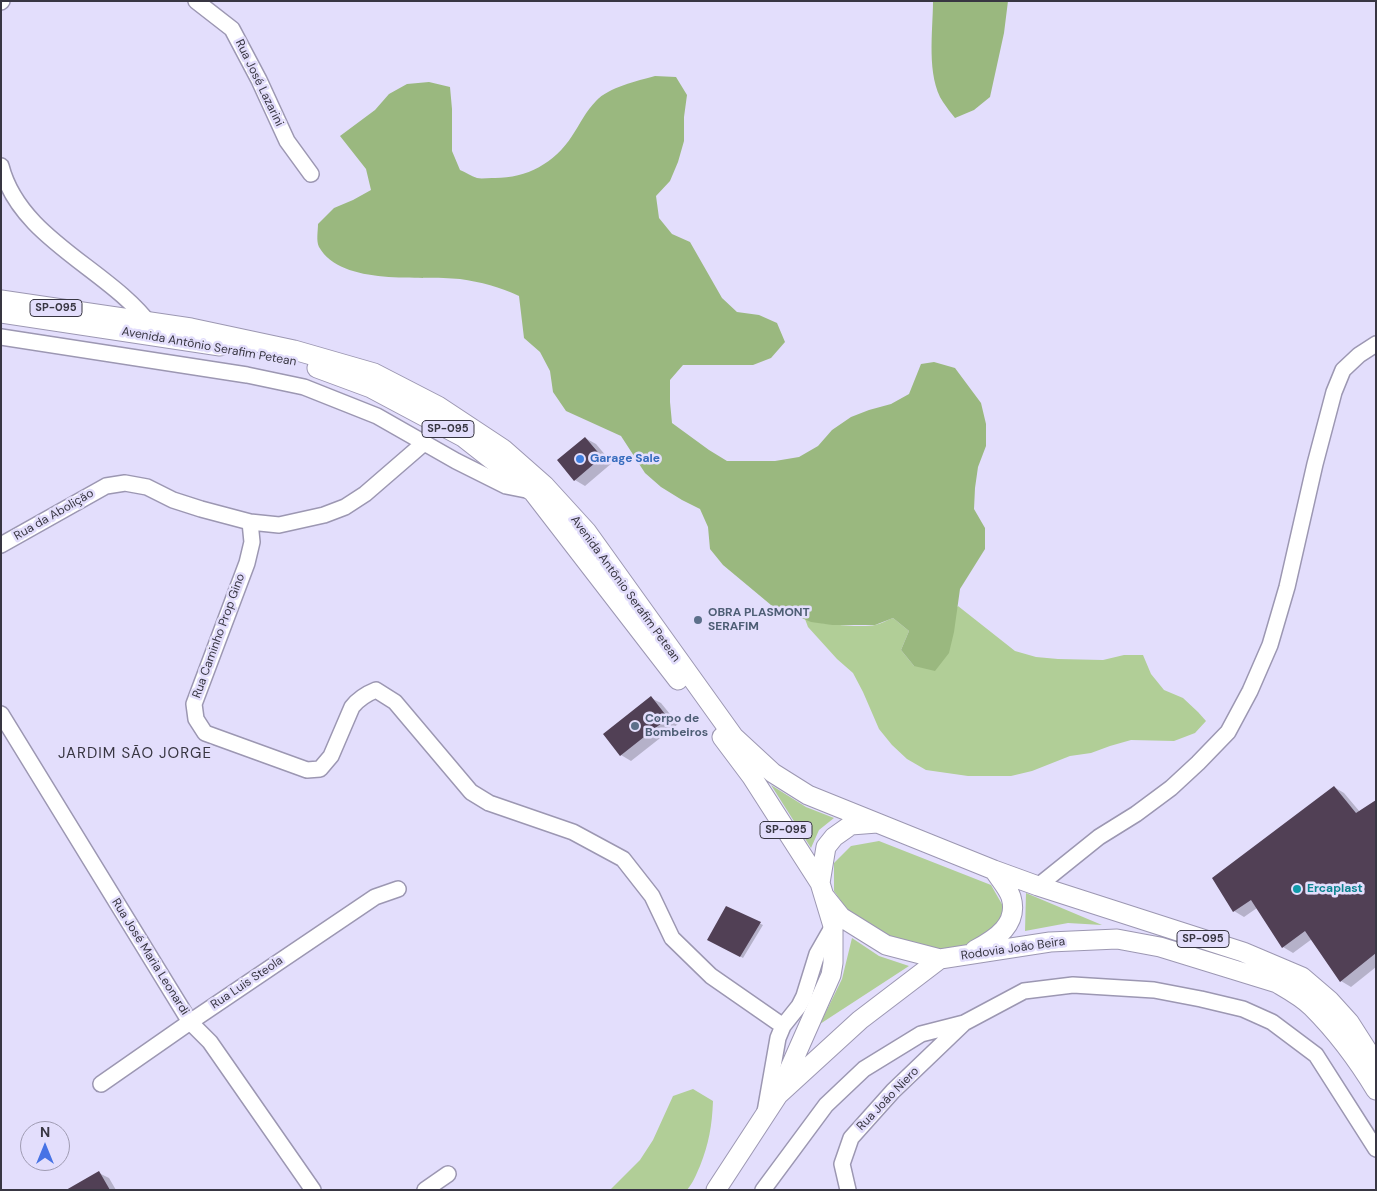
<!DOCTYPE html>
<html>
<head>
<meta charset="utf-8">
<style>
	body { margin:0 }
	#map { position:relative; width:1377px; height:1191px; overflow:hidden; background:#e3defc; font-family:"DM Sans",sans-serif }
	canvas { display:block }
	.frame { position:absolute; inset:0; border:2px solid #383642; pointer-events:none }
	.north { position:absolute; left:20px; top:1121px; width:50px; height:50px; box-sizing:border-box; background:#e3defc; border:1px solid #9f9bb2; border-radius:50%; rotate:0deg; font-size:14px; font-weight:700; line-height:20px; text-align:center; color:#383642 }
	.north::after { content:''; display:block; margin:auto; width:18px; height:22px; background:#4773e5; clip-path:polygon(50% 0,100% 100%,50% 72%,0 100%) }
</style>
</head>
<body>
<div id="map">
<canvas width="1377" height="1191"></canvas>
<div class="frame"></div>
<div class="north">N</div>
</div>
<script>
const ctx = document.querySelector('canvas').getContext('2d');
ctx.lineJoin = 'round';
function fill(path, color) { ctx.fillStyle = color; ctx.fill(path, 'evenodd'); }
function strokePath(path, color, width, dash) { ctx.strokeStyle = color; ctx.lineWidth = width; ctx.lineCap = dash ? 'butt' : 'round'; ctx.setLineDash(dash || []); ctx.stroke(path); }
function label(font, color, halo, rows, align = 'center') {
  ctx.font = font + ' "DM Sans",sans-serif'; ctx.lineWidth = 5; ctx.setLineDash([]); ctx.textBaseline = 'middle'; ctx.strokeStyle = halo; ctx.fillStyle = color; for (const [text, x, y, turn = 0] of rows) {
    ctx.save(); ctx.translate(x, y); ctx.rotate((+turn || 0) * Math.PI / 180); ctx.textAlign = isNaN(turn) ? turn : align; if (halo) ctx.strokeText(text, 0, 0); ctx.fillText(text, 0, 0); ctx.restore();
  }
}
fill(new Path2D(`
	M 958,606 L 1015,651 L 1036,657 L 1058,659 L 1103,660 L 1124,655 L 1143,655 L 1151,674 L 1164,690 L 1183,698 L 1198,712 L 1206,721 L 1195,733 L 1174,741 L 1131,740 L 1110,746 L 1091,753 L 1070,756 L 1032,771 L 1011,776 L 968,776 L 926,770 L 907,759 L 892,745 L 879,729 L 863,692 L 853,673 L 837,659 L 808,627 L 805,619 C 817,624 863,628 875,625 C 881,624 887,620 893,618 L 909,631 L 901,650 L 914,666 Z
	M 771,785 L 806,807 L 834,818 L 819,830 L 811,848 Z
	M 879,841 L 991,885 L 1003,906 L 1003,929 L 987,944 L 929,952 L 885,940 L 851,915 L 834,891 L 834,863 L 851,846 Z
	M 1026,893 L 1102,925 L 1068,923 L 1025,931 Z
	M 852,938 L 879,956 L 909,966 L 820,1024 L 842,979 Z
	M 693,1089 L 713,1101 C 712,1126 709,1143 700,1166 C 696,1175 693,1183 687,1190 L 610,1190 L 640,1160 L 653,1140 L 673,1096 Z`), '#b1ce97');
fill(new Path2D(`
	M 933,1 L 1008,1 L 1004,33 L 990,97 L 974,110 L 955,118 C 951,113 947,108 943,102 C 926,76 933,31 933,1 Z
	M 655,76 L 676,77 L 687,95 L 684,117 L 684,141 L 678,162 L 670,181 L 656,196 L 659,218 L 672,234 L 690,242 L 722,298 L 737,312 L 759,315 L 777,323 L 785,342 L 771,358 L 753,365 L 683,365 L 670,380 L 670,402 L 672,423 L 709,450 L 727,461 L 775,461 L 799,457 L 818,446 L 832,430 L 851,417 L 869,410 L 891,404 L 909,394 L 921,364 L 934,362 L 955,368 L 981,403 L 986,424 L 986,446 L 978,467 L 975,488 L 974,509 L 985,528 L 985,549 L 960,589 L 954,632 L 949,653 L 935,671 L 914,666 L 901,650 L 909,631 L 893,618 L 875,625 L 832,625 L 811,622 L 771,605 L 723,565 L 710,549 L 708,527 L 700,509 L 682,500 L 661,487 L 645,473 L 621,436 L 566,411 L 553,392 L 550,371 L 540,352 L 524,338 L 519,296 C 500,287 481,282 460,279 C 421,275 342,287 319,247 C 316,241 318,231 318,224 L 334,208 L 353,200 L 371,190 L 366,169 L 340,136 L 375,110 L 389,94 L 407,84 L 429,82 L 450,87 L 452,109 L 452,151 L 460,170 C 465,172 471,176 477,178 C 481,179 487,178 492,178 C 525,179 554,164 572,136 C 580,124 586,111 596,101 C 609,87 637,81 655,76 Z`), '#9ab87f');
fill(new Path2D(`
	M 585,438 L 596,444 L 612,463 L 585,486 L 575,480 Z
	M 651,698 L 661,703 L 678,724 L 631,761 L 621,755 Z
	M 1334,787 L 1344,793 L 1360,812 L 1376,802 L 1376,967 L 1351,987 L 1341,981 L 1312,939 L 1293,953 L 1283,947 L 1257,908 L 1244,917 L 1234,911 Z
	M 727,908 L 763,925 L 743,958 L 709,939 Z
	M 99,1173 L 109,1178 L 116,1190 L 69,1190 Z`), '#0003');
fill(new Path2D(`
	M 585,437 L 602,457 L 574,481 L 557,460 Z
	M 651,696 L 668,718 L 620,756 L 603,734 Z
	M 1334,786 L 1356,813 L 1376,800 L 1376,953 L 1340,982 L 1305,931 L 1282,948 L 1251,900 L 1233,912 L 1212,878 Z
	M 726,906 L 761,922 L 740,957 L 707,940 Z
	M 99,1171 L 110,1190 L 66,1190 Z`), '#514055');
const minor = new Path2D(`
	M 196,1 L 232,29 L 259,80 L 287,141 L 311,174
	M 1,2 L 2,1
	M 1,166 C 20,240 110,269 152,327
	M 1,337 L 247,375 L 304,387 L 377,416 L 456,461 L 506,486 L 531,491
	M 250,522 L 252,542 L 247,563 L 194,704 L 196,719 L 205,733 L 307,770 L 320,769 L 331,756 L 352,707 C 359,698 366,694 376,690 L 395,702 L 471,792 L 489,803 L 573,832 L 623,859 L 652,896 L 672,938 L 711,976 L 783,1026 L 778,1038 L 765,1112
	M 1,545 L 106,486 L 125,483 L 147,487 L 173,500 L 201,509 L 250,522 L 279,525 L 324,515 L 345,507 L 365,494 L 424,443
	M 1,714 L 190,1022 L 210,1042 L 313,1190
	M 1038,886 L 1099,837 L 1136,814 L 1171,788 L 1198,763 L 1228,732 L 1250,691 L 1270,645 L 1287,587 L 1315,464 L 1334,392 L 1343,370 L 1359,355 L 1376,344
	M 783,1026 L 799,1006 L 804,996 L 817,954 L 833,926
	M 101,1084 L 190,1022 L 375,897 L 398,889
	M 425,1190 L 448,1174
	M 763,1190 L 826,1105 L 864,1069 L 921,1034 L 964,1023 L 1024,991 L 1073,985 L 1154,990 L 1201,999 L 1243,1009 L 1272,1022 L 1316,1055 L 1376,1149
	M 848,1190 L 842,1164 L 851,1138 L 893,1091 L 963,1024`);
const major = new Path2D(`
	M 1,300 L 191,328 L 294,350 L 374,373 L 438,406 L 503,449 L 545,486 L 587,532 L 734,737 L 773,773 L 808,795 L 994,870 L 1038,886 L 1243,952 L 1302,977 L 1330,1001 L 1349,1022 L 1376,1064
	M 1,313 L 220,346
	M 317,368 L 371,388 L 463,437 L 533,492 L 678,680
	M 722,737 L 752,777 L 820,883
	M 825,897 L 841,917 L 886,945 L 940,959 L 1050,942 L 1117,939 L 1160,947 L 1277,983 C 1289,990 1302,997 1312,1007 C 1336,1031 1359,1062 1376,1090
	M 975,950 C 996,939 1019,924 1011,897 C 1008,888 999,878 994,870
	M 778,1095 L 831,975 L 833,963 L 833,926 L 820,883 L 826,847 L 834,837 L 851,825 L 877,823
	M 716,1190 L 778,1095 L 860,1020 L 940,959`);
strokePath(minor, '#9c97b2', 18);
strokePath(major, '#9c97b2', 21);
strokePath(minor, '#fff', 15);
strokePath(major, '#fff', 19);
for (const [x, y, r, color] of [
	[580,459,5,"#3f7fe0"],
	[698,620,5,"#5c6f8a"],
	[635,726,5,"#5c6f8a"],
	[1297,889,5,"#0f9aa8"]
]) { const dot = new Path2D(); dot.arc(x, y, r, 0, 2 * Math.PI); ctx.fillStyle = color; ctx.fill(dot); strokePath(dot, '#e3defc', 2); }
for (const [x, y, w] of [
	[56,308,52],
	[448,429,52],
	[786,830,52],
	[1203,939,52]
]) { const box = new Path2D(); box.roundRect(x - w / 2, y - 8.5, w, 17, 4); ctx.fillStyle = '#e3defc'; ctx.fill(box); strokePath(box, '#383642', 1); }
label('bold 11px', '#383642', null, [
	["SP-095",56,308],
	["SP-095",448,429],
	["SP-095",786,830],
	["SP-095",1203,939]
]);
label('12px', '#383642', '#e3defc', [
	["Rua José Lazarini",259,83,64],
	["Avenida Antônio Serafim Petean",209,347,10],
	["Rua da Abolição",54,515,-30],
	["Avenida Antônio Serafim Petean",625,589,54],
	["Rua Caminho Prop Gino",219,636,-70],
	["Rodovia João Beira",1013,949,-8],
	["Rua José Maria Leonardi",150,957,58],
	["Rua Luis Steola",247,983,-34],
	["Rua João Niero",888,1099,-46]
]);
label('bold 12px', '#366cbe', '#e3defc', [
	["Garage Sale",590,459]
], 'left');
label('bold 12px', '#4e5e75', '#e3defc', [
	["OBRA PLASMONT",708,613],
	["SERAFIM",708,627],
	["Corpo de",645,719],
	["Bombeiros",645,733]
], 'left');
label('bold 12px', '#0d838f', '#e3defc', [
	["Ercaplast",1307,889]
], 'left');
ctx.letterSpacing = '1px';
label('15px', '#383642', '#e3defc', [
	["JARDIM SÃO JORGE",135,754]
]);
ctx.letterSpacing = '0px';
</script>
</body>
</html>
